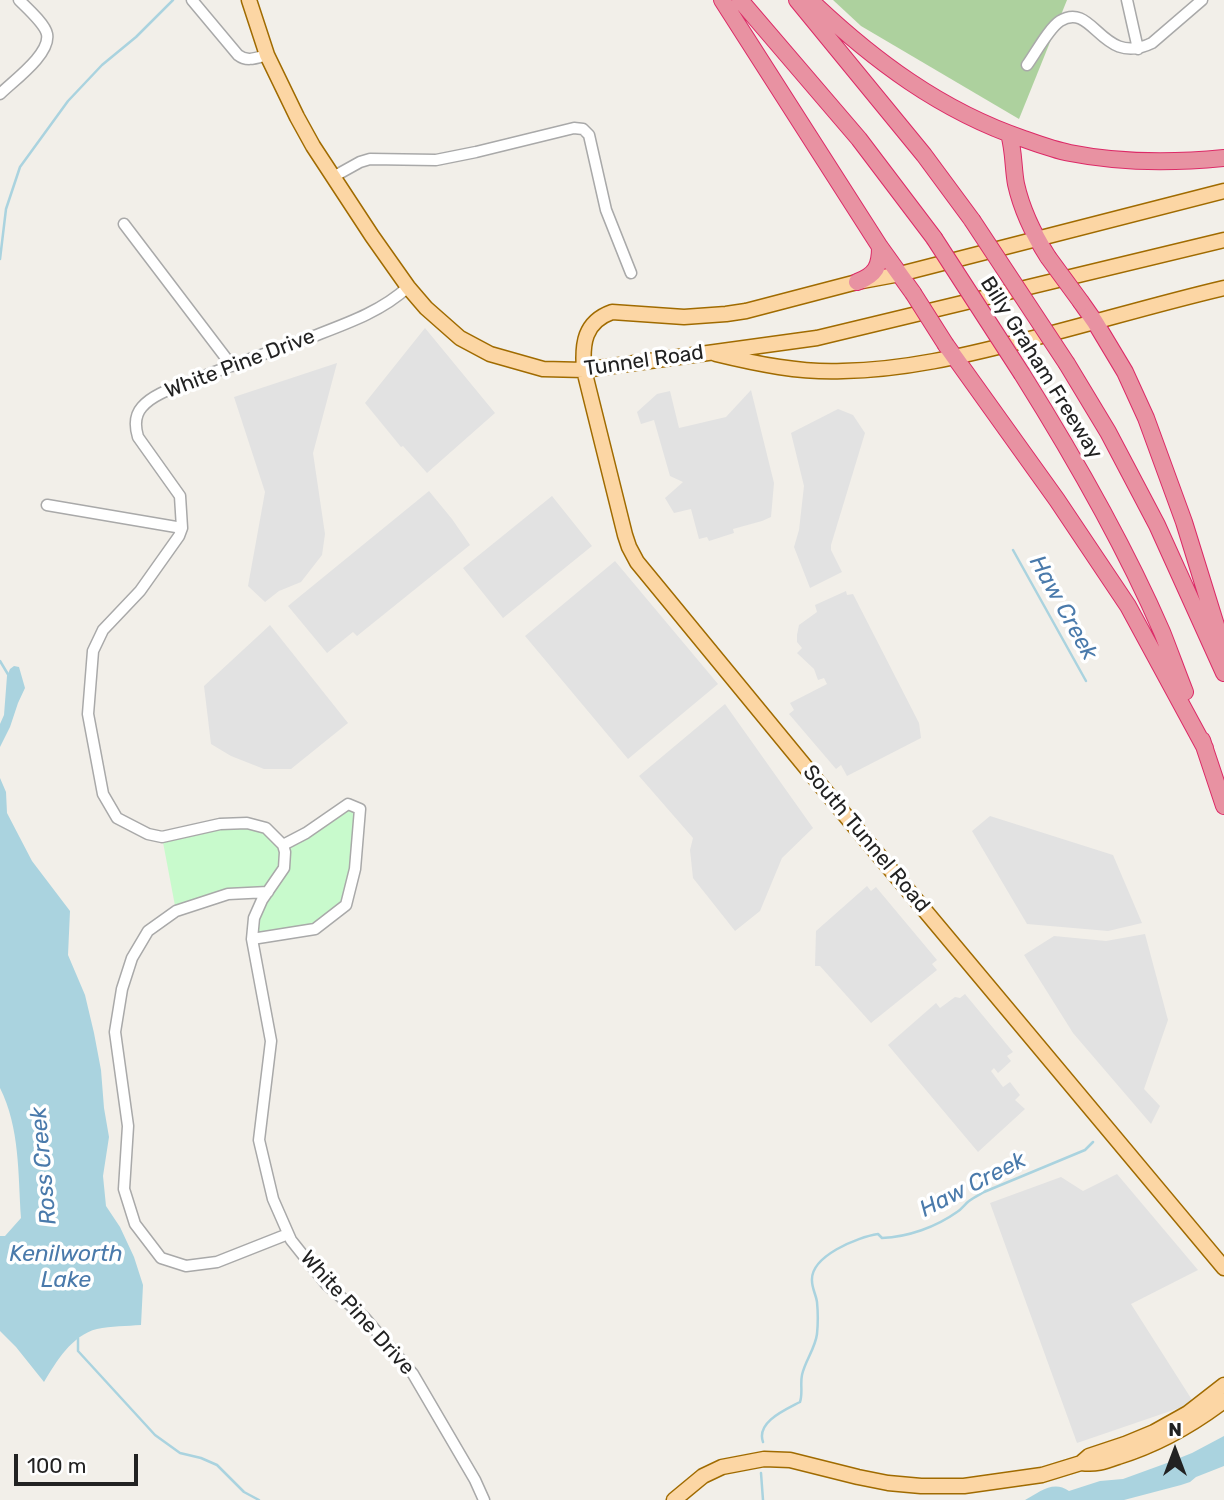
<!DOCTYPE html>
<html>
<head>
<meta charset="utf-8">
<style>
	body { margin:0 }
	#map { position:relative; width:1224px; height:1500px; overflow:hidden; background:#f2efe9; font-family:Rubik,sans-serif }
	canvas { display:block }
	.north { position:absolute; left:1140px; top:1416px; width:70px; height:70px; -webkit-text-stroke:5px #fff; paint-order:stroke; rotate:0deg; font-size:19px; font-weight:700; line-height:28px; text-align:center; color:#222 }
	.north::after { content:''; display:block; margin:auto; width:24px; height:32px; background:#222; clip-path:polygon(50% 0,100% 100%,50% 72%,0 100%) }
	.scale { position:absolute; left:14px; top:1454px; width:124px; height:32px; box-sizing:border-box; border:4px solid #222; border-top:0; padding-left:9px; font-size:21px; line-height:24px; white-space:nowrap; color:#222; -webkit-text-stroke:5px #fff; paint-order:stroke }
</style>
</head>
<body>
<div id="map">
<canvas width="1224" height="1500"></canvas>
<div class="north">N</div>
<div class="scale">100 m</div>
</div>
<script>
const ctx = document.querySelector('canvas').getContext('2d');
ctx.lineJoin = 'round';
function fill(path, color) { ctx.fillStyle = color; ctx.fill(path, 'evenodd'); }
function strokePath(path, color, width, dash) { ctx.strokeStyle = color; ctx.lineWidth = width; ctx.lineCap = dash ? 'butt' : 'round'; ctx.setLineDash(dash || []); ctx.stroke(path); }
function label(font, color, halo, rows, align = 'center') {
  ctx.font = font + ' Rubik,sans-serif'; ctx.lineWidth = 7; ctx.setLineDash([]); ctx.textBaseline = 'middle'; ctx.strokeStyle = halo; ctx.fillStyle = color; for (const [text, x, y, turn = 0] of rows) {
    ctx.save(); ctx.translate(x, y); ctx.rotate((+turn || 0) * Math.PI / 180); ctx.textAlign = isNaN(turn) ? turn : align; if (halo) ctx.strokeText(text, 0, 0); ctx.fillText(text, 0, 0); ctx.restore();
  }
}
fill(new Path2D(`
	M 833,0 L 1067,0 L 1019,119 L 861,26 Z`), '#add19e');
fill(new Path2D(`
	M 348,804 L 360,809 L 346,905 L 315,929 L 252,939 L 261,891 L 176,911 L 162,837 L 220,824 L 266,828 L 283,845 Z`), '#c8facc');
fill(new Path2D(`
	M 425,328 L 495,413 L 427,473 L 403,446 L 401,447 L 365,403 Z
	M 337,363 L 313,453 L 325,534 L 322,555 L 301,582 L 279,591 L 265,602 L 248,586 L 265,492 L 234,397 Z
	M 751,390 L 774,483 L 771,517 L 762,521 L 733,529 L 734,533 L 709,541 L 707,537 L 699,539 L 691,509 L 674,513 L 665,498 L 683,482 L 670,476 L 654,420 L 641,424 L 637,412 L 657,394 L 670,391 L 679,428 L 726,417 Z
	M 838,409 L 853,415 L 865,433 L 831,545 L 831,550 L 842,572 L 810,588 L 794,547 L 799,530 L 804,486 L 791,433 Z
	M 429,491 L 452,519 L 470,545 L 357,636 L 353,632 L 327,653 L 288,606 Z
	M 552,496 L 592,546 L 503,618 L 463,568 Z
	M 615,561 L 718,684 L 628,759 L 525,636 Z
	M 846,591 L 847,595 L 853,594 L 919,723 L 921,738 L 847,776 L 841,765 L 836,769 L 789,714 L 794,710 L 790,703 L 827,684 L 824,678 L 818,680 L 814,669 L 797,653 L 802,648 L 797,642 L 797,635 L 799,625 L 817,612 L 815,605 Z
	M 270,625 L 348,723 L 291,769 L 264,769 L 231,756 L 211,744 L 204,686 Z
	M 725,704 L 813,828 L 782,858 L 760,911 L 735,931 L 693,878 L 690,850 L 693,838 L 639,776 Z
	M 990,816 L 1113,855 L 1142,923 L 1108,931 L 1027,924 L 972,831 Z
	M 867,886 L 871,891 L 876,887 L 937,960 L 932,964 L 937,970 L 871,1023 L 820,966 L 815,966 L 816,931 Z
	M 1145,934 L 1168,1020 L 1144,1089 L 1160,1106 L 1151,1124 L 1073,1033 L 1024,955 L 1054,936 L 1106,941 Z
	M 965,994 L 1013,1052 L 1007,1056 L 1011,1061 L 998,1073 L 994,1068 L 991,1071 L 1003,1087 L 1010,1082 L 1020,1095 L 1015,1100 L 1025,1109 L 978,1152 L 888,1045 L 936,1003 L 940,1008 L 955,997 L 960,998 Z
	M 1117,1174 L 1198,1270 L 1131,1304 L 1194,1403 L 1077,1443 L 990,1203 L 1061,1177 L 1083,1191 Z`), '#e2e2e2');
fill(new Path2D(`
	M 14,666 L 19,667 L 25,688 L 18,703 L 10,727 L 0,747 L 0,724 L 4,715 L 7,676 L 10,669 Z
	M 0,778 L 6,792 L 7,813 L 32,861 L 70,911 L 68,955 L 85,995 L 94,1033 L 101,1070 L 104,1108 L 109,1137 L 103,1176 L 106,1206 L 120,1227 L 134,1257 L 143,1285 L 141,1325 C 127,1326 111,1326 97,1329 C 72,1335 56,1362 44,1382 L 16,1347 L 0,1331 L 0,1236 L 5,1236 L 21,1218 C 18,1174 20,1128 0,1088 Z
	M 1224,1436 L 1224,1466 L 1196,1477 L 1190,1482 L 1181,1485 L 1124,1500 L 1025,1500 C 1040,1492 1053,1480 1069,1491 L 1100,1481 L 1123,1479 L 1167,1463 L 1192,1453 Z`), '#aad3df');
strokePath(new Path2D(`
	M 0,259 L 6,209 L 20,167 L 68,101 L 102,65 L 136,37 L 173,0
	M 1013,550 L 1086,681
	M 0,661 L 9,676
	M 78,1338 L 78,1351 L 155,1435 L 180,1453 L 201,1458 L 217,1465 L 244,1492 L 259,1500
	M 763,1442 C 756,1422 785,1410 800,1402 C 803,1393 800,1384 802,1375 C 805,1361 815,1349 817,1334 C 818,1324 818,1312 817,1302 C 816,1295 812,1288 812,1281 C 810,1256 858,1237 878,1234 L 882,1238 C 908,1237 936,1227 957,1212 C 962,1209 965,1204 969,1201 C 974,1197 979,1195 984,1192 L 1085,1150 L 1093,1142
	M 761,1473 L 763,1500`), '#aad3df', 2.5);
const minor = new Path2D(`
	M 192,0 L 238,55 C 247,62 256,58 267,55
	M 1127,0 L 1138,49
	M 1027,65 C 1035,54 1049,28 1060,21 C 1094,0 1101,68 1152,43 L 1202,0
	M 0,94 C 13,81 51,54 47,34 C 45,24 27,8 19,0
	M 333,177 L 360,162 L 370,159 L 436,160 L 476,152 L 574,128 L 583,129 L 589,135 L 606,210 L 631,273
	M 124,224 L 232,366
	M 408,287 C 382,311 348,323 314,336 C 274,351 233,364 194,380 C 177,387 154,393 142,407 C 134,416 135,427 138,437 L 180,496 L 182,528 L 179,536 L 140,591 L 103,630 L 93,651 L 88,714 L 103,794 L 117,818 L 148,834 L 162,837 L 220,824 L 247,823 L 266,828 L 283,845 L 285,852 L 284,868 L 262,900 L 254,918 L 252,939 L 271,1041 L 259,1140 L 273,1199 L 291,1240 L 326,1284 L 365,1318 L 413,1374 L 475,1480 L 484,1500
	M 47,505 L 182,528
	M 268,892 L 228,894 L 176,911 L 148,931 L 132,958 L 122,989 L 115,1032 L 128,1126 L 124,1189 L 135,1224 L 161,1258 L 186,1266 L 217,1262 L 288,1234
	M 252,939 L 315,929 L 346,905 L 355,869 L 360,809 L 348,804 L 306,833 L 283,845`);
const major = new Path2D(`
	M 249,0 L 267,55 L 297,117 L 313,146 L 372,236 L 408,287 L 426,308 L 460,338 L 490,354 L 543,369 L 584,370 L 817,338 L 1224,240
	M 1224,191 L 900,274 L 857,282 L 746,311 L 726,314 L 684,317 L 612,312 C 584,322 582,344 584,370 L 625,535 L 629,547 L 637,562 L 850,821 L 1224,1268
	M 716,354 C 757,364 801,373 843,371 C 904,370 963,356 1022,341 C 1090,324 1156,304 1224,288
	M 1081,1463 C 1096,1465 1104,1462 1118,1457 C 1157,1445 1191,1426 1224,1401
	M 674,1500 L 703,1476 L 722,1467 L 764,1459 L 790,1460 L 858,1477 L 888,1483 L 921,1486 L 964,1486 L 1042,1475 L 1081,1463 L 1089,1456 L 1125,1444 L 1154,1432 L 1188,1413 L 1224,1385`);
const highway = new Path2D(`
	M 722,0 L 880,247 L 913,293
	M 740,0 L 859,139 L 934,238
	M 797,0 L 924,155 L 972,220
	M 810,0 C 873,60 941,111 1024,139 C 1038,144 1054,150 1070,153 C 1120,163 1173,163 1224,158
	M 1009,134 C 1014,151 1013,168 1016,184 C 1022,211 1034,235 1048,257
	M 857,282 C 876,275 880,266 880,247
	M 1081,302 L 1095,322 L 1125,372 L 1146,418 L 1184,522 L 1224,651
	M 946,345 L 1057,500 L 1128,606 L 1205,748
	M 1067,364 L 1108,432 L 1157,525 L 1224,673
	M 1022,374 C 1074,457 1123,542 1162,632 C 1170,652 1177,672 1185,692
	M 1202,740 L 1224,806`);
strokePath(minor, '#a9a9a9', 13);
strokePath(major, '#a06b00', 17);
strokePath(highway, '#dc2a67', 18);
strokePath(minor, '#fff', 10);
strokePath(major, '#fcd6a4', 14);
strokePath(highway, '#e892a2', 16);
const highwayBridge = new Path2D(`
	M 972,220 L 1067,364
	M 934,238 L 1022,374
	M 1048,257 L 1081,302
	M 913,293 L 946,345`);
strokePath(highwayBridge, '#dc2a67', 18, []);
strokePath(highwayBridge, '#e892a2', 16);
label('21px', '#222', '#fff', [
	["Tunnel Road",644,361,-8],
	["White Pine Drive",240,364,-21],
	["Billy Graham Freeway",1041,368,58],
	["South Tunnel Road",866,839,50],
	["White Pine Drive",357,1313,48]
]);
label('italic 23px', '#4a7aab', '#fff', [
	["Haw Creek",1063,608,61],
	["Ross Creek",44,1166,-95],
	["Haw Creek",973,1185,-27],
	["Kenilworth",66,1254],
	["Lake",66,1280]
]);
</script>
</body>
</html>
